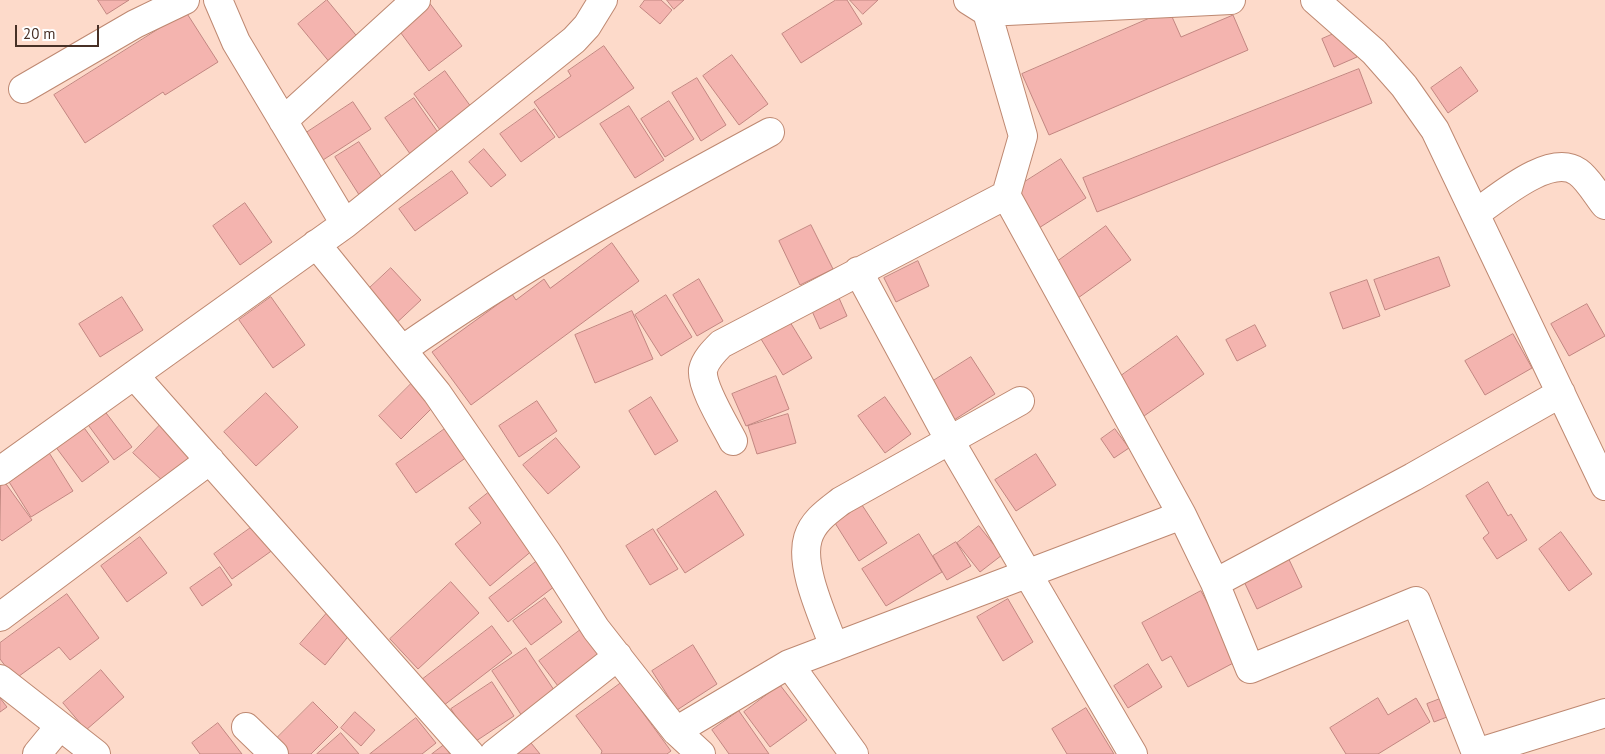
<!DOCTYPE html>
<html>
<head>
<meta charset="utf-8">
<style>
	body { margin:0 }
	#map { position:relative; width:1605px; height:754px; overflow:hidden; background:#fddaca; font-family:"PT Sans",sans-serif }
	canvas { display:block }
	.scale { position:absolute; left:15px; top:25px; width:84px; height:22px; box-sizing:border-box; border:2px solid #473026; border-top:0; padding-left:6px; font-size:15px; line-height:18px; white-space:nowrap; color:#473026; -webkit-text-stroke:4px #fff; paint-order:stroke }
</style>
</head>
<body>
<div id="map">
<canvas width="1605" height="754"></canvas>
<div class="scale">20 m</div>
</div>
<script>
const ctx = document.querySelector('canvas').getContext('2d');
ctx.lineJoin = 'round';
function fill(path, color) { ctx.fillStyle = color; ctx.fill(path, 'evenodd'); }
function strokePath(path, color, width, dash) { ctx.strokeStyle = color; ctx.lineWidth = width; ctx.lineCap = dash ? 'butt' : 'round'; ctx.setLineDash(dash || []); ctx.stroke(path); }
const building = new Path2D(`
	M 98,0 L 129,0 L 107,14 Z
	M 327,0 L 360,40 L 331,64 L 298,24 Z
	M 645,0 L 661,0 L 672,10 L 660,24 L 640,7 Z
	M 667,0 L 684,0 L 674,9 Z
	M 836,0 L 847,0 L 862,24 L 801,63 L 782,34 Z
	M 850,0 L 878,0 L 863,14 Z
	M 428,1 L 462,46 L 429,71 L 395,25 Z
	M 1169,10 L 1181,37 L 1233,15 L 1248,50 L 1049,135 L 1022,74 Z
	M 186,12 L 218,62 L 165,95 L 163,92 L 85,143 L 54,95 Z
	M 1345,29 L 1357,57 L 1334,67 L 1322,39 Z
	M 604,46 L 634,88 L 559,138 L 534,102 L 571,76 L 568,71 Z
	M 732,55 L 768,104 L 739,125 L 703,76 Z
	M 1461,67 L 1478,91 L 1448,113 L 1431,88 Z
	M 1359,69 L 1372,103 L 1097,212 L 1083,178 Z
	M 445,71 L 474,111 L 443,134 L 414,94 Z
	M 697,78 L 726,125 L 701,141 L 672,93 Z
	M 414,98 L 444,141 L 415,161 L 385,118 Z
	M 669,101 L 694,139 L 665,157 L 641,119 Z
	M 353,102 L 371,129 L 323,160 L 306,133 Z
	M 629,106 L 664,160 L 635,178 L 600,124 Z
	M 535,109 L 555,137 L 521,162 L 500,134 Z
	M 359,142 L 387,185 L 363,201 L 335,157 Z
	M 484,149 L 506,175 L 491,187 L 469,162 Z
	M 1061,159 L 1086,198 L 1031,233 L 1012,190 Z
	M 452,171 L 468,193 L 415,231 L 399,209 Z
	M 245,203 L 272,242 L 240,265 L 213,226 Z
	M 811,225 L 833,269 L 800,285 L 779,241 Z
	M 1106,226 L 1131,260 L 1078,298 L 1054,264 Z
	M 612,243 L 639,281 L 471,405 L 432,352 L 512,294 L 516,300 L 544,279 L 550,288 Z
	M 1439,257 L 1450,286 L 1385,310 L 1374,280 Z
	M 918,261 L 929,286 L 896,302 L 884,278 Z
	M 391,268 L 421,300 L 390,329 L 360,297 Z
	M 699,279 L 723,321 L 697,336 L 673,295 Z
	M 1367,280 L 1380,316 L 1343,329 L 1330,293 Z
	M 666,295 L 692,337 L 661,356 L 635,315 Z
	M 122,297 L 143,330 L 100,357 L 79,324 Z
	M 271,297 L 305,345 L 273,368 L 239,320 Z
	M 839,298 L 847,316 L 820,329 L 812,311 Z
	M 1587,304 L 1605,336 L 1569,356 L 1551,324 Z
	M 632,311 L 653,359 L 595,383 L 575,335 Z
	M 790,322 L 812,358 L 783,375 L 761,339 Z
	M 1255,325 L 1266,346 L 1237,361 L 1226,340 Z
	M 1513,334 L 1532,368 L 1485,395 L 1465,361 Z
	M 1177,336 L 1204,374 L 1144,416 L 1118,378 Z
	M 971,357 L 995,394 L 954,420 L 930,383 Z
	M 776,376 L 789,409 L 746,426 L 732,394 Z
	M 414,381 L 436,404 L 401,439 L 379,416 Z
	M 266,393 L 298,427 L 256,466 L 224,432 Z
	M 651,397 L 678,441 L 655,455 L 629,411 Z
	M 885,397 L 911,434 L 885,453 L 858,416 Z
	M 537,401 L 557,431 L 519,457 L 499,426 Z
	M 100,405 L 132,447 L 114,460 L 83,418 Z
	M 788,414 L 796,443 L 757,454 L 748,426 Z
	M 453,423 L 474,452 L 416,493 L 396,464 Z
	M 161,424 L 193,453 L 165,483 L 133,453 Z
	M 82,425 L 109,462 L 82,482 L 55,446 Z
	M 1115,429 L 1129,448 L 1114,458 L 1101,439 Z
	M 556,438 L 580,467 L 548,494 L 523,465 Z
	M 48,451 L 73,491 L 31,517 L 6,477 Z
	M 1036,454 L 1056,485 L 1016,511 L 995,480 Z
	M 1,477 L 32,520 L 2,541 L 0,539 Z
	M 1488,482 L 1508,516 L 1511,514 L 1527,540 L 1497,559 L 1483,538 L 1489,533 L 1466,496 Z
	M 716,491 L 744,535 L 685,573 L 657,530 Z
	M 488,493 L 534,549 L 490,586 L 455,544 L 481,523 L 469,508 Z
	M 862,505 L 887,543 L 859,561 L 835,523 Z
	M 259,522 L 277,547 L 232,579 L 214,554 Z
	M 979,526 L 1002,555 L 980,572 L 957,543 Z
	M 653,529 L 678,569 L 650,585 L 626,546 Z
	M 1561,532 L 1592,574 L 1569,591 L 1539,549 Z
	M 919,534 L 942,572 L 886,606 L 862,569 Z
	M 140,537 L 167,573 L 127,602 L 101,566 Z
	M 956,542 L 971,566 L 947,580 L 933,556 Z
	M 1285,551 L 1302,587 L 1257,609 L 1240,573 Z
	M 537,561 L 555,586 L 508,622 L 489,598 Z
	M 220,567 L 232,585 L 202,606 L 190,588 Z
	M 451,582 L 479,613 L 418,669 L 390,639 Z
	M 1201,591 L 1239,660 L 1188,687 L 1171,656 L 1162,661 L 1142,623 Z
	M 67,594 L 99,638 L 70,660 L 59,647 L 15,679 L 0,659 L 0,643 Z
	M 545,598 L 562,622 L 531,645 L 513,621 Z
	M 1008,599 L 1033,642 L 1003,661 L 977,617 Z
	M 327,613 L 351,633 L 325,665 L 300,644 Z
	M 492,626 L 512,653 L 439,709 L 419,682 Z
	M 583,628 L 605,658 L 561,690 L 539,661 Z
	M 693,645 L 717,684 L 677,710 L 652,671 Z
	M 526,648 L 556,693 L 522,716 L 492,671 Z
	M 1148,664 L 1162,687 L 1128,708 L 1114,686 Z
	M 101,670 L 124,697 L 86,730 L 63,703 Z
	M 492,682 L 514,716 L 473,743 L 451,709 Z
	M 621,683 L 671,751 L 667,754 L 601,754 L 602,751 L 576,716 Z
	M 780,685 L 807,720 L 770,747 L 744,712 Z
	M 0,698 L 7,707 L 0,712 Z
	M 1378,698 L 1388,715 L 1416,698 L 1430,722 L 1378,754 L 1346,754 L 1330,728 Z
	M 1440,699 L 1447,717 L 1434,722 L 1427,704 Z
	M 313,702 L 338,727 L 311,754 L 289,754 L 275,740 Z
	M 1086,708 L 1114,754 L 1067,754 L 1052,729 Z
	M 739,711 L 769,754 L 729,754 L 712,730 Z
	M 355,712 L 375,730 L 361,746 L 341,728 Z
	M 416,718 L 436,743 L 422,754 L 370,754 Z
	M 218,723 L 242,754 L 200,754 L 192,743 Z
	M 341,733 L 359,754 L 317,754 Z
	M 527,738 L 540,754 L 507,754 Z
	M 444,745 L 450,754 L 432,754 Z`);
fill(building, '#f4b4af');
strokePath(building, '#c28681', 1);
const minor = new Path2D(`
	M 968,0 L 987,12 L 1231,0
	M 1315,0 L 1374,52 L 1404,86 L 1435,130 L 1605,486
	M 23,89 L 135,24 L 185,0
	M 283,121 L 416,0
	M 1475,214 C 1497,199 1550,152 1578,172 C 1588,179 1597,195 1605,205
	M 345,224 L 574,40 L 587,26 L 603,0
	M 316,244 L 437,393 L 548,554 L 596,629 L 676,731 L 789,664 L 1182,515 L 1006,195 L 1023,136 L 987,12
	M 858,271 L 950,441 L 1133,754
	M 402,350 C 519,268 644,200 770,132
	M 134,375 L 470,754
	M 733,441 C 725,425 701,387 703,370 C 705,360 714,351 721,344 L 1006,195
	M 0,471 L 345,224 L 236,42 L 218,0
	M 1182,515 L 1215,583 L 1250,669 L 1416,601 L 1476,753 L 1605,713
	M 1215,583 L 1413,477 L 1561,393
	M 0,617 L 210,460
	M 834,647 C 824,618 799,567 808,538 C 813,521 828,511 841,501 L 1020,401
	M 789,664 L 854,754
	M 0,679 L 96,754
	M 246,727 L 274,754
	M 676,731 L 701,754
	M 37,754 L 60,726
	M 494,754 L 618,656`);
strokePath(minor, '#be8871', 30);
strokePath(minor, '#fff', 28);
</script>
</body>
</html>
